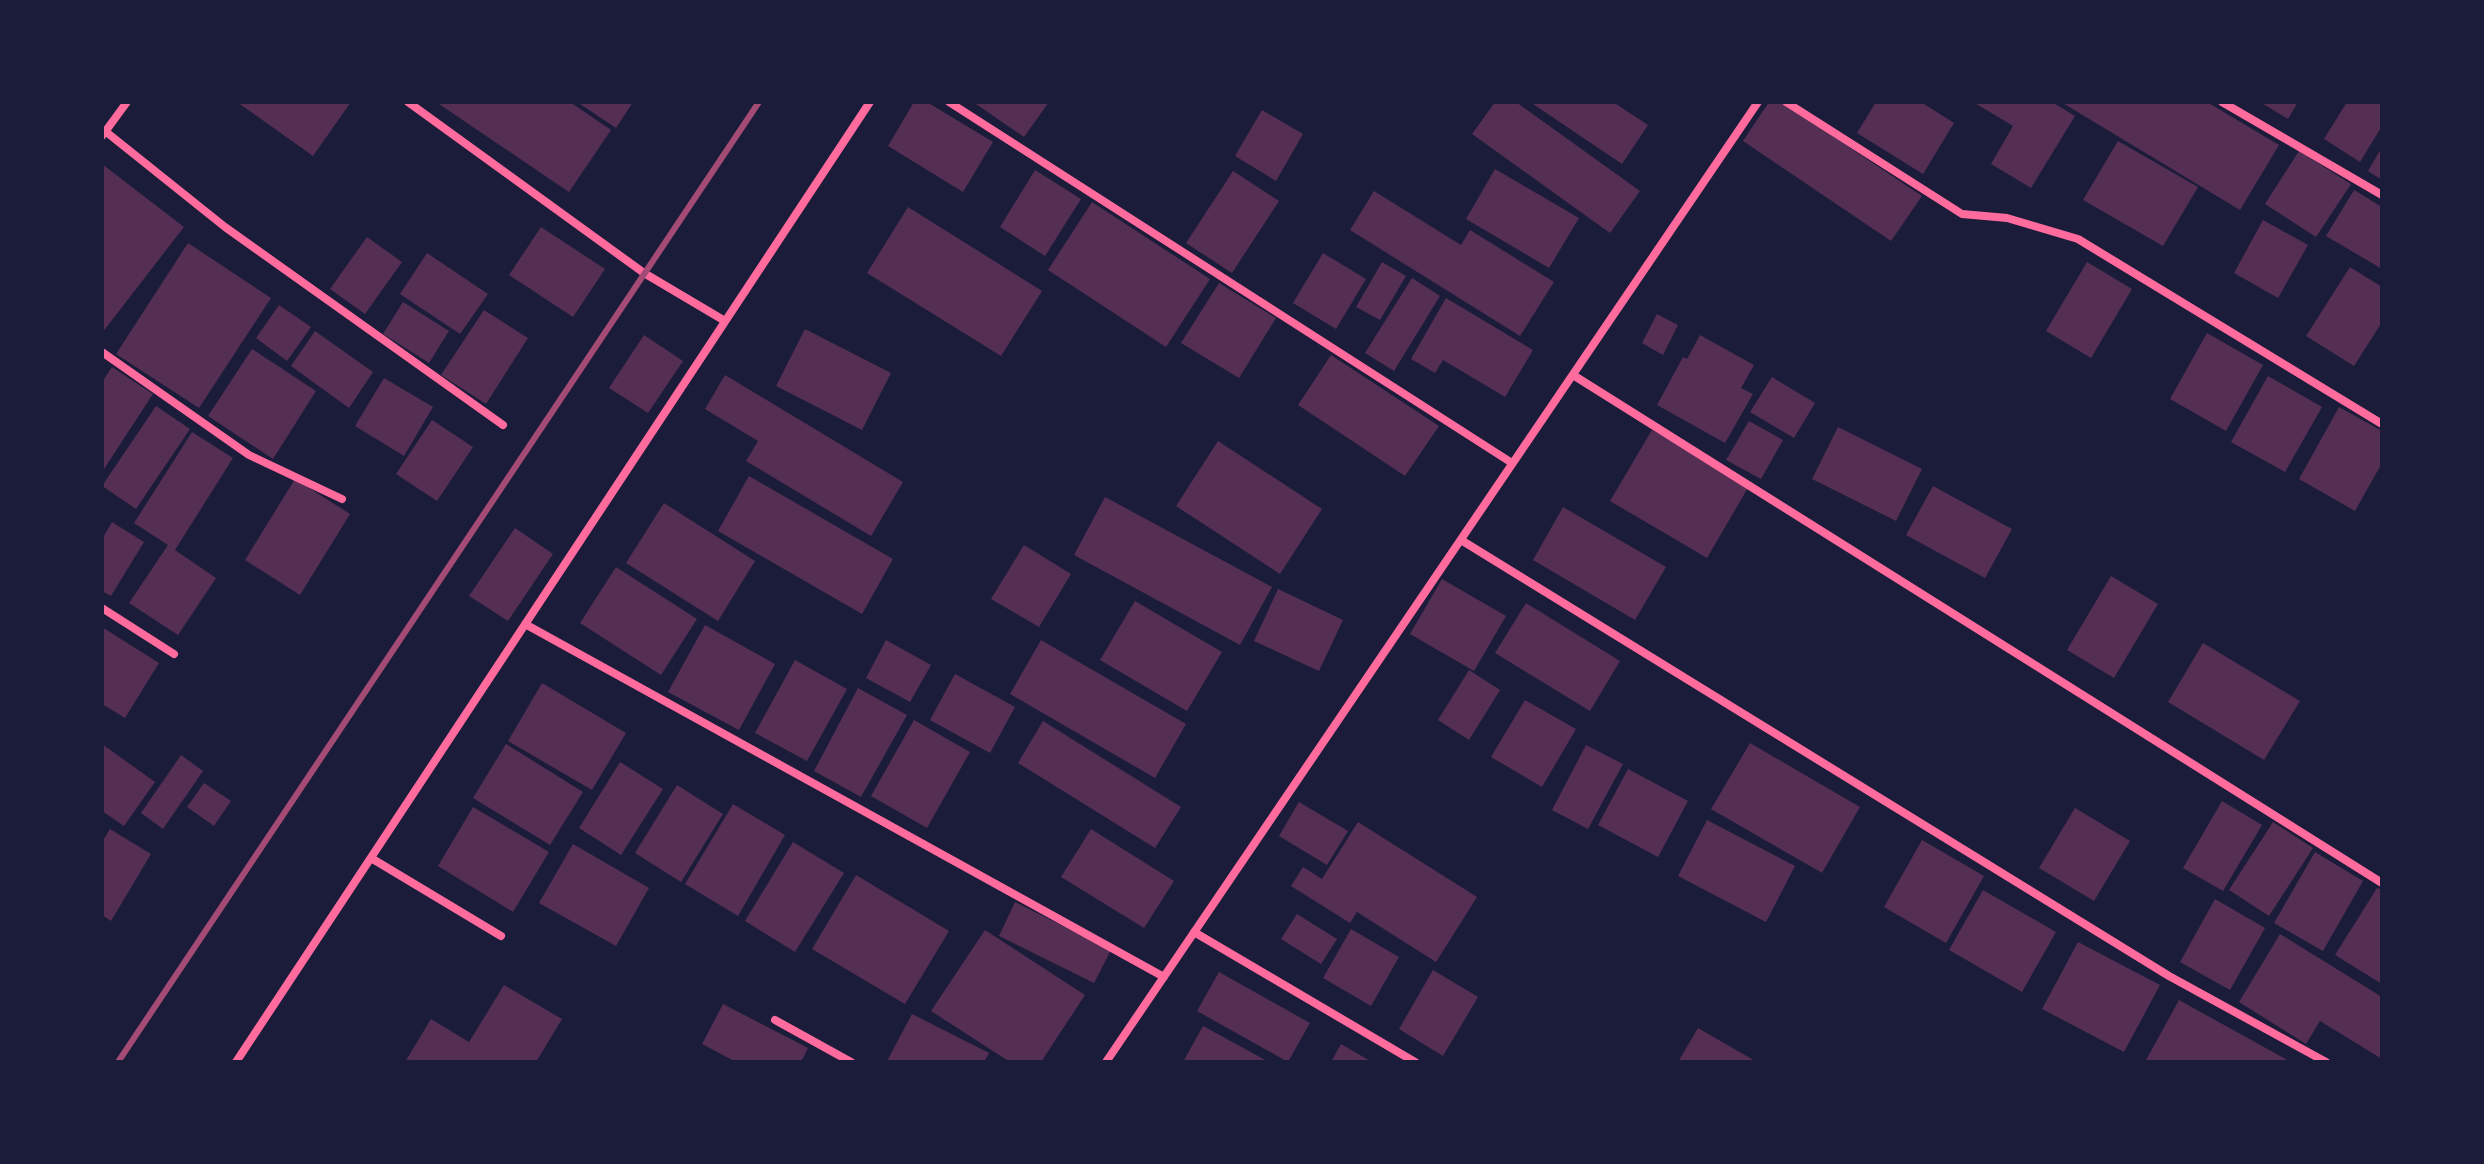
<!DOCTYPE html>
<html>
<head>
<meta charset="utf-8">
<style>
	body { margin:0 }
	#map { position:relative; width:2484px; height:1164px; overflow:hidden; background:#1b1b3a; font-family:"Source Sans 3",sans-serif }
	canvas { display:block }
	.frame { position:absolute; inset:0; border:104px solid #1b1b3a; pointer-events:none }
</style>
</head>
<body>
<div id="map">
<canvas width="2484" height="1164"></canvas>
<div class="frame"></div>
</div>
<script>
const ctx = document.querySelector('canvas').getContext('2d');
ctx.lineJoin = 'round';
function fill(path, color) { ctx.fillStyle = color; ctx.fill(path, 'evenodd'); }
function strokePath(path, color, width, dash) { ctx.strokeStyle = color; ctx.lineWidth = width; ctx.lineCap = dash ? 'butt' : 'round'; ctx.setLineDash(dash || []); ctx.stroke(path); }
fill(new Path2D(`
	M 237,102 L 351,102 L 313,156 Z
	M 436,102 L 570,102 L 611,130 L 569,192 Z
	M 577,102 L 633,102 L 616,128 Z
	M 914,102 L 927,102 L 993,142 L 963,192 L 888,146 Z
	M 973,102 L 1049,102 L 1024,137 Z
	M 1495,102 L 1516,102 L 1640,191 L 1610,233 L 1472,134 Z
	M 1530,102 L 1613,102 L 1648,125 L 1622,164 Z
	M 1769,102 L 1782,102 L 1922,196 L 1891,241 L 1743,141 Z
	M 1876,102 L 1921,102 L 1954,123 L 1923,174 L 1857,133 Z
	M 1973,102 L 2052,102 L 2075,116 L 2031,188 L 1991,164 L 2013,126 Z
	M 2061,102 L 2207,102 L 2279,145 L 2240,210 Z
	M 2260,102 L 2298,102 L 2288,119 Z
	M 2347,102 L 2382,102 L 2382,126 L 2360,162 L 2324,139 Z
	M 1262,110 L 1303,134 L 1276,181 L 1235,156 Z
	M 2118,141 L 2198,187 L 2163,246 L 2083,200 Z
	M 2382,147 L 2382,180 L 2368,171 Z
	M 2299,151 L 2351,184 L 2316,237 L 2265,204 Z
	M 102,164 L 184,227 L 102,333 Z
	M 1495,169 L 1579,218 L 1549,268 L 1466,219 Z
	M 1035,170 L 1081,199 L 1045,256 L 1000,227 Z
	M 1233,171 L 1279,201 L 1232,273 L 1186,243 Z
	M 2354,190 L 2382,207 L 2382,269 L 2326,236 Z
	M 1374,191 L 1461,245 L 1470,230 L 1554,282 L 1520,336 L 1350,230 Z
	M 1092,202 L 1210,279 L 1166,347 L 1048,270 Z
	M 908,207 L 1042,291 L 1001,356 L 867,273 Z
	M 2263,220 L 2308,245 L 2278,298 L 2234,273 Z
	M 541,227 L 605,269 L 573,317 L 509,275 Z
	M 367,237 L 402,262 L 365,314 L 330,289 Z
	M 188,243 L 271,298 L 199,408 L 116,354 Z
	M 427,253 L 488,294 L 460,334 L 400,294 Z
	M 1323,253 L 1366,279 L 1336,329 L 1293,303 Z
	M 1382,262 L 1406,276 L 1380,320 L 1356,307 Z
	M 2087,262 L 2132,289 L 2091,358 L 2046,331 Z
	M 2350,267 L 2382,287 L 2382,322 L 2354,366 L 2306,336 Z
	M 1412,278 L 1440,296 L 1394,371 L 1365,353 Z
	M 1219,283 L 1276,318 L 1239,378 L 1181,343 Z
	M 1446,298 L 1533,350 L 1505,397 L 1443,360 L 1435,373 L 1411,359 Z
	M 403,302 L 449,331 L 429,363 L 383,334 Z
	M 279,305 L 311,327 L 287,361 L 256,338 Z
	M 484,310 L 528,338 L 486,404 L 441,375 Z
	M 1657,314 L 1678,325 L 1663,355 L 1642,343 Z
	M 805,329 L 891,373 L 862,430 L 776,386 Z
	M 315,331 L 373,372 L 349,408 L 291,366 Z
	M 2207,333 L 2263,365 L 2226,431 L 2170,399 Z
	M 644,335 L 683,361 L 648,413 L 609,388 Z
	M 1700,335 L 1754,365 L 1741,388 L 1753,394 L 1725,443 L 1657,405 L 1683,357 L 1687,359 Z
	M 252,349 L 316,391 L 273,459 L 208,416 Z
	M 1331,355 L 1439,426 L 1405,476 L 1298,405 Z
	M 112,367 L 153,394 L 102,472 L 102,382 Z
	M 725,375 L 903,482 L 871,536 L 746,461 L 758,441 L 705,409 Z
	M 2268,376 L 2322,407 L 2285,472 L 2231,442 Z
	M 1772,377 L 1815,403 L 1794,438 L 1750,412 Z
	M 384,378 L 433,407 L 404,456 L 355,426 Z
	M 156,406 L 190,429 L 136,509 L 102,486 Z
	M 2339,407 L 2382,431 L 2382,463 L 2355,511 L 2299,479 Z
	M 432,420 L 473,447 L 437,501 L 396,474 Z
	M 1749,421 L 1783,440 L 1761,479 L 1726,460 Z
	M 1838,427 L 1922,469 L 1896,521 L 1812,479 Z
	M 1652,430 L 1749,486 L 1707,558 L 1610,501 Z
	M 192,432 L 233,458 L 175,550 L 216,578 L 178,635 L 129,603 L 168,545 L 134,523 Z
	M 1218,441 L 1322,509 L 1280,574 L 1176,506 Z
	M 749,476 L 893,559 L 862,614 L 718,531 Z
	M 295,479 L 350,514 L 300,595 L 245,560 Z
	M 1933,486 L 2012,529 L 1985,578 L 1906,535 Z
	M 1105,497 L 1272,587 L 1240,645 L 1074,555 Z
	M 664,503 L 755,561 L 718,621 L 626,563 Z
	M 1563,507 L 1666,567 L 1635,620 L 1533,560 Z
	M 112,522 L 144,542 L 111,596 L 102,591 L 102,539 Z
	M 515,528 L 553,554 L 508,621 L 469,596 Z
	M 1024,545 L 1071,574 L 1039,627 L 991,599 Z
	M 616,567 L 697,619 L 661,675 L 580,623 Z
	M 2111,576 L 2158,604 L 2114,678 L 2067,650 Z
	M 1442,579 L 1506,616 L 1474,671 L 1410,634 Z
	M 1278,589 L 1343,620 L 1319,671 L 1254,641 Z
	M 1135,601 L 1222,652 L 1187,711 L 1100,660 Z
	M 1526,603 L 1620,661 L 1590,711 L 1495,653 Z
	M 705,625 L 775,664 L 739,730 L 668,692 Z
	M 102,627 L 159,663 L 125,718 L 102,704 Z
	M 886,640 L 931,665 L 910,702 L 866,678 Z
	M 1041,640 L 1186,724 L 1155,778 L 1010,694 Z
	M 2203,643 L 2300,701 L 2264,760 L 2168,702 Z
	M 795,660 L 847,689 L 807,761 L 755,733 Z
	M 1469,670 L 1500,690 L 1469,740 L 1438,720 Z
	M 955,674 L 1015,707 L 990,753 L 930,720 Z
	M 542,683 L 626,733 L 592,790 L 508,741 Z
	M 858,688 L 907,715 L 861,797 L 814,771 Z
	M 1525,700 L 1576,729 L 1542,787 L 1491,757 Z
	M 914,720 L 970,752 L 927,828 L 871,796 Z
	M 1043,721 L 1181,807 L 1155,848 L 1018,763 Z
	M 1750,743 L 1860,807 L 1822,873 L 1711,809 Z
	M 102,744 L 155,782 L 124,826 L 102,811 Z
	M 506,744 L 583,792 L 550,845 L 473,798 Z
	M 1586,745 L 1623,764 L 1588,829 L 1552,810 Z
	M 181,755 L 203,771 L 163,829 L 141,813 Z
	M 620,762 L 663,789 L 621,855 L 579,828 Z
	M 1628,769 L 1688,801 L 1658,857 L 1598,825 Z
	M 204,783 L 231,801 L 214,826 L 187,807 Z
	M 677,785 L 723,814 L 681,882 L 635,853 Z
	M 2222,801 L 2262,825 L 2223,891 L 2183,868 Z
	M 1299,802 L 1348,831 L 1327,865 L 1279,836 Z
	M 733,804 L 785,835 L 738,916 L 685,884 Z
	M 473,807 L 549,852 L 513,912 L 438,866 Z
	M 2075,808 L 2130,841 L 2094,901 L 2039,868 Z
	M 1707,820 L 1795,866 L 1766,922 L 1678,876 Z
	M 1358,822 L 1477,897 L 1436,962 L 1357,912 L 1350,923 L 1291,886 L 1303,867 L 1322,879 Z
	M 2273,822 L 2313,848 L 2269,916 L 2229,890 Z
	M 110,829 L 151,854 L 111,921 L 102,915 L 102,842 Z
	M 1091,829 L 1174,881 L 1144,928 L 1061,877 Z
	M 1922,840 L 1984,876 L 1946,943 L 1884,907 Z
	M 793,842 L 844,873 L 795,952 L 745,921 Z
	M 573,844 L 649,888 L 616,946 L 539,903 Z
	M 2315,852 L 2363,881 L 2323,951 L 2274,923 Z
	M 856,875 L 949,931 L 905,1004 L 812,949 Z
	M 2377,888 L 2382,890 L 2382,984 L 2335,955 Z
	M 1983,890 L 2056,932 L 2022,992 L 1949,950 Z
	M 2215,899 L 2265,928 L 2230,990 L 2180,962 Z
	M 1015,902 L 1111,950 L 1094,983 L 999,936 Z
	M 1297,914 L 1337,939 L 1321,964 L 1281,939 Z
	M 1351,929 L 1399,957 L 1371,1006 L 1323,978 Z
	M 985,930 L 1085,995 L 1041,1062 L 1010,1062 L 931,1011 Z
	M 2280,934 L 2382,997 L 2382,1059 L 2320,1021 L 2306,1044 L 2239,1002 Z
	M 2078,942 L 2160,985 L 2124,1052 L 2042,1009 Z
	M 1433,970 L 1478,997 L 1443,1056 L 1399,1029 Z
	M 1219,972 L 1310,1023 L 1288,1062 L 1197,1011 Z
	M 504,985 L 562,1019 L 536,1062 L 405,1062 L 431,1019 L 469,1042 Z
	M 2179,1000 L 2291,1062 L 2145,1062 Z
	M 723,1004 L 808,1048 L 801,1062 L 736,1062 L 702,1044 Z
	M 912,1014 L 989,1053 L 984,1062 L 887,1061 Z
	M 1203,1026 L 1269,1062 L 1183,1062 Z
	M 1698,1028 L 1757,1062 L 1678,1062 Z
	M 1341,1044 L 1372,1062 L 1331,1062 Z`), '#542f53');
strokePath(new Path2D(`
	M 408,102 L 644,273 L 725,321
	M 949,102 L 1512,463
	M 1786,102 L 1962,214 L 2007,218 L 2078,239 L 2382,424
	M 2222,102 L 2382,195
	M 105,131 L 225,227 L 503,425
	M 102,136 L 127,102
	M 102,352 L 249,455 L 342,499
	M 1573,375 L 2382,883
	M 1461,540 L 2169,976 L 2326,1062
	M 102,608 L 174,654
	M 525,624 L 1164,977
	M 371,858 L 501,936
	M 1194,932 L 1415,1062
	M 775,1020 L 851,1062
	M 236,1062 L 870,102
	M 1106,1062 L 1758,102`), '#ff6b9d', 8);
strokePath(new Path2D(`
	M 118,1062 L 759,102`), '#a44b75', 6);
</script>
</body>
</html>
